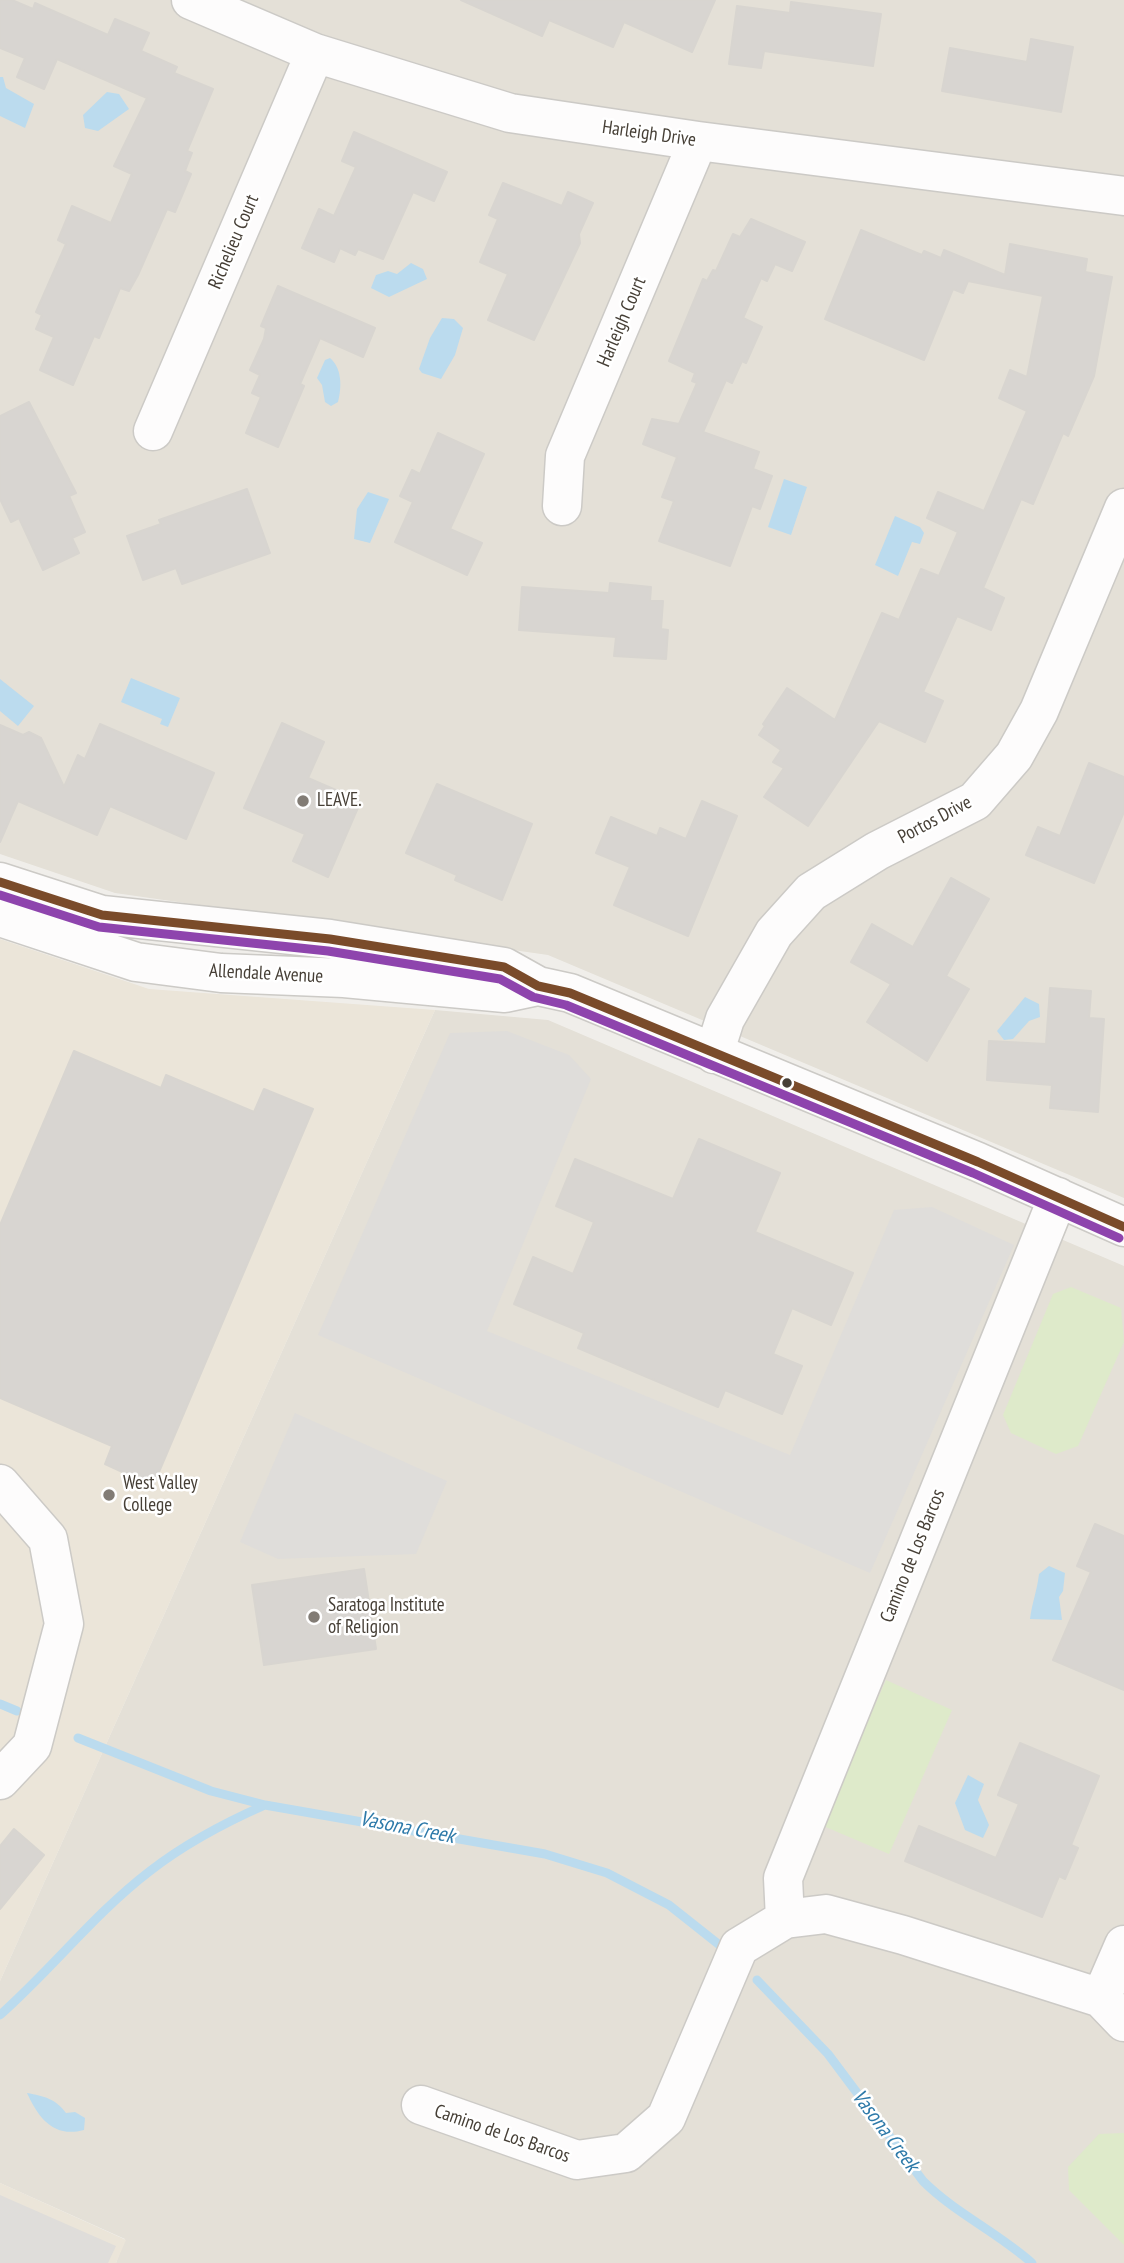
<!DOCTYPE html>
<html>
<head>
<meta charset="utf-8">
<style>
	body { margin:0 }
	canvas { display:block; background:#f0eeea }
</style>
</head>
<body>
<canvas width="1124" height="2263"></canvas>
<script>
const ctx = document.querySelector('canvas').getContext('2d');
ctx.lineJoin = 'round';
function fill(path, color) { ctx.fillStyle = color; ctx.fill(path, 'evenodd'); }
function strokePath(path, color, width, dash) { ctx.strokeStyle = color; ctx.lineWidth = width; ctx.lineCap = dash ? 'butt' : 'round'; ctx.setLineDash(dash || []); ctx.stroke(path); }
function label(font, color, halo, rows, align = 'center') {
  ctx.font = font + ' "PT Sans Narrow",sans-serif'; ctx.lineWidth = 5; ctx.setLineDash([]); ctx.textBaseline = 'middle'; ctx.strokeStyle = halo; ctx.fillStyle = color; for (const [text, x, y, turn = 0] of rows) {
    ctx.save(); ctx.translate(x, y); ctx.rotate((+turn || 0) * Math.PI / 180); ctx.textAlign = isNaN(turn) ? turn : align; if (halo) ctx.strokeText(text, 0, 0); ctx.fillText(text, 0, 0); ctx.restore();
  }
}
fill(new Path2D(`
	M 0,0 L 1124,0 L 1124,1198 L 548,955 L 115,893 L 0,854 Z
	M 435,1010 L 548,1020 L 1124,1266 L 1124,2263 L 116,2263 L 125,2239 L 0,2183 L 0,1981 Z`), '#e4e0d7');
fill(new Path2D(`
	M 0,939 L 149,989 L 435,1010 L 0,1981 Z
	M 0,2183 L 126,2240 L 116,2263 L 0,2263 Z`), '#ebe5d9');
fill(new Path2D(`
	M 1071,1287 L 1121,1308 L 1124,1342 L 1078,1446 L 1056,1454 L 1011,1433 L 1003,1415 L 1053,1294 Z
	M 886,1680 L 952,1710 L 889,1854 L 821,1825 Z
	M 1124,2133 L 1124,2245 L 1069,2190 L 1068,2167 L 1099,2134 Z`), '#deeaca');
fill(new Path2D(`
	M 507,1031 L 569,1055 L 591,1079 L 487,1331 L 790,1455 L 894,1210 L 932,1207 L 1014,1245 L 870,1573 L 318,1335 L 450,1033 Z
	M 295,1413 L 447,1481 L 416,1554 L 278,1559 L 240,1542 Z
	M 0,2195 L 116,2246 L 108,2263 L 0,2263 Z`), '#dfddda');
fill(new Path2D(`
	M 0,77 L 3,77 L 6,88 L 34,104 L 25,128 L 0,116 Z
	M 107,92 L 119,94 L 129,109 L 98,131 L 85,128 L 83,115 Z
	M 411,263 L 423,269 L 427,279 L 389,297 L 371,288 L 376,275 L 388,271 L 397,274 Z
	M 442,318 L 454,319 L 463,328 L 455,355 L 441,379 L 422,373 L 419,369 L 430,338 Z
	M 330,358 C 342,368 342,387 338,402 L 331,406 L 325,402 L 322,385 L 317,378 L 325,360 Z
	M 784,479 L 807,487 L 791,535 L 768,527 Z
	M 368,492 L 389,499 L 370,543 L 354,539 L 357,509 Z
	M 895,516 L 920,527 L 924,533 L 920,544 L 912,542 L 898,576 L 875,565 Z
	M 131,678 L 180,698 L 168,727 L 160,724 L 162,719 L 121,702 Z
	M 0,679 L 34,706 L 18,726 L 0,711 Z
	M 1025,997 L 1039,1004 L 1040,1017 L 1029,1021 L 1013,1039 L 1004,1040 L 997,1031 Z
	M 1049,1566 L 1065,1573 L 1063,1591 L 1059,1597 L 1062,1620 L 1030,1619 C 1032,1603 1037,1591 1039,1574 Z
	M 968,1775 L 984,1784 L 978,1800 L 989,1825 L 983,1838 L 965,1830 L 955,1803 Z
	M 27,2093 C 44,2096 56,2099 66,2113 L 75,2112 L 85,2118 L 84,2130 C 54,2138 39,2119 27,2093 Z`), '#bbdbee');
strokePath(new Path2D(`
	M 0,1704 L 17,1711
	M 78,1738 L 211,1791 L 265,1805 L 545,1854 L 607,1873 L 669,1905 L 722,1947
	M 757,1980 L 828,2054 L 923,2181 C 955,2213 997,2232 1032,2263
	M 0,2015 C 52,1969 95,1913 150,1871 C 186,1843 224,1823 265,1805`), '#bbdbee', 9);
const building = new Path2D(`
	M 0,0 L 12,0 L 33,9 L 35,3 L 108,35 L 115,19 L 149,33 L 141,51 L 177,67 L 174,73 L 213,89 L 187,151 L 192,153 L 185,171 L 191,174 L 175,212 L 167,209 L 138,275 L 129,291 L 120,288 L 99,338 L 94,336 L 73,385 L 40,370 L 54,337 L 36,329 L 42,315 L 36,312 L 66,244 L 58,240 L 72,206 L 111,223 L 132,174 L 114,166 L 147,98 L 57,59 L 44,89 L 17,77 L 25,58 L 0,48 Z
	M 461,0 L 715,0 L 692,52 L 624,22 L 613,47 L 549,20 L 542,36 Z
	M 791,2 L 881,14 L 873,66 L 764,51 L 761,68 L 729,64 L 737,6 L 790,13 Z
	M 1031,39 L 1073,47 L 1061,112 L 942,91 L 950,48 L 1027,62 Z
	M 354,132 L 447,172 L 434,201 L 413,192 L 383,259 L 358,249 L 355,255 L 340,248 L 334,262 L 302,248 L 319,209 L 334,216 L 356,167 L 342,161 Z
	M 503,183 L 562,206 L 568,192 L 593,203 L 579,234 L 580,243 L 534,340 L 488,320 L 508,274 L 480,262 L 498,219 L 489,215 Z
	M 751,219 L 805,242 L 792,271 L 775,264 L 767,281 L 761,278 L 743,318 L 762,327 L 746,363 L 742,361 L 732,383 L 726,380 L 703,432 L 759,452 L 753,469 L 772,476 L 760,509 L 752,506 L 730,566 L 659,541 L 674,501 L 662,497 L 677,457 L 643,444 L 652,419 L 679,424 L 697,383 L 692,381 L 695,373 L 669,361 L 703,279 L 707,281 L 713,270 L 716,271 L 733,234 L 740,237 Z
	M 861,230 L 922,255 L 924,251 L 941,258 L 944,250 L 1005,275 L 1010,244 L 1087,259 L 1085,272 L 1112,277 L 1094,376 L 1068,436 L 1063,433 L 1033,504 L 1021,499 L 983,588 L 1004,598 L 991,630 L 957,616 L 923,692 L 943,701 L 925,742 L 879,721 L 808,826 L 764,797 L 784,768 L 773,762 L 781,750 L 759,735 L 765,726 L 763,724 L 787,688 L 835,720 L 882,613 L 899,620 L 921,569 L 939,576 L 958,532 L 927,518 L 938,492 L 984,511 L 1027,411 L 999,398 L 1010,370 L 1027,377 L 1043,296 L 968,281 L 963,293 L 953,289 L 924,360 L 825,319 Z
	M 278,286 L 375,328 L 363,357 L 320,338 L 300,384 L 304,386 L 278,447 L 246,433 L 261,397 L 252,393 L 260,375 L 250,370 L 264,339 L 266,328 L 261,326 Z
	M 29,402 L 76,493 L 69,496 L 85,532 L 72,538 L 79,553 L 43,570 L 19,518 L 11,522 L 0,499 L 0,416 Z
	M 438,433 L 484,454 L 450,529 L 482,543 L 467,575 L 395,542 L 413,502 L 400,496 L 412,470 L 420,474 Z
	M 247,489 L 270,553 L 182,584 L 176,568 L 143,580 L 127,536 L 161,524 L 159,520 Z
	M 610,583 L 651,587 L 650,601 L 663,601 L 661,629 L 668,630 L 666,659 L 614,656 L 616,637 L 519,630 L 522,587 L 609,593 Z
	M 282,723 L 324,742 L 308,778 L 359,800 L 360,803 L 328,877 L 293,861 L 305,834 L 244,808 Z
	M 100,724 L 214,773 L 186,839 L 110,806 L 97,835 L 18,801 L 0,842 L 0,725 L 23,735 L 29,732 L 41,738 L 64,787 L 78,755 L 85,759 Z
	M 1089,763 L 1124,777 L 1124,812 L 1094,883 L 1026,855 L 1038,827 L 1060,836 Z
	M 437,784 L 532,824 L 502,900 L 455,880 L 457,875 L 406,853 Z
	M 702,801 L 737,816 L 688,936 L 614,905 L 630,867 L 596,853 L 611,817 L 657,836 L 660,828 L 686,839 Z
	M 951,878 L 989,899 L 946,976 L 969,989 L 927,1061 L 867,1022 L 891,984 L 851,962 L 872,924 L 913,947 Z
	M 1050,988 L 1091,991 L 1089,1018 L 1104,1019 L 1098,1112 L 1050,1108 L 1052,1085 L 987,1080 L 989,1041 L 1046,1044 Z
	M 74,1051 L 161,1088 L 166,1075 L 254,1112 L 264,1089 L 313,1109 L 153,1486 L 105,1464 L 112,1446 L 0,1398 L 0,1225 Z
	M 699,1139 L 780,1173 L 755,1232 L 853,1273 L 831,1325 L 792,1308 L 773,1354 L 802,1366 L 782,1414 L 725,1390 L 718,1407 L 578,1348 L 584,1333 L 514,1304 L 533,1257 L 573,1274 L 594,1222 L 556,1206 L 575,1159 L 673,1199 Z
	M 1095,1524 L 1124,1536 L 1124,1690 L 1053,1660 L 1091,1572 L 1077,1566 Z
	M 364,1569 L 376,1649 L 264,1665 L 252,1585 Z
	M 1020,1743 L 1099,1776 L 1071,1845 L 1078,1848 L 1065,1879 L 1059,1876 L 1042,1917 L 905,1861 L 919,1826 L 996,1858 L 1019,1804 L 998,1795 Z
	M 14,1829 L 44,1855 L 0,1909 L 0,1846 Z`);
fill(building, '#d8d5d1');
strokePath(building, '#d8d5d0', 2);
const minor = new Path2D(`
	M 191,0 L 315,53 L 510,113 L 698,141 L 1124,196
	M 153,431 L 315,53
	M 562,506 L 565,456 L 698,141
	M 0,882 L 102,915 L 330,939 L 504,967 L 538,986 L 570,993 L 978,1162 L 1124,1227
	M 0,917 L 136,962 L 221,973 L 344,978 L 505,993 L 538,986
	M 714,1054 L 725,1019 L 774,933 L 811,892 L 877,851 L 975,801 L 1014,756 L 1039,711 L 1124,508
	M 0,1484 L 48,1539 L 64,1624 L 32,1746 L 0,1780
	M 785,1919 L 783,1878 L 1058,1197
	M 1101,1998 L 1124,2022
	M 421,2105 L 577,2160 L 626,2153 L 666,2118 L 739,1947 L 785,1919 L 826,1914 L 903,1935 L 1101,1998 L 1124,1945`);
strokePath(minor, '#cccac6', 41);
strokePath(minor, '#fdfcfc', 38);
strokePath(new Path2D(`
	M 0,882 L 102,915 L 330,939 L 504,967 L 538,986 L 570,993 L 978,1162 L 1124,1227`), '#7a4b2a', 9);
strokePath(new Path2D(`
	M 0,895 L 99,927 L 328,951 L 500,979 L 533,997 L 566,1005 L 973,1173 L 1119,1238`), '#8e44ad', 9);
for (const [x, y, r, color] of [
	[303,801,7,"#827c75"],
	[787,1083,6,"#463f36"],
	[109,1495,7,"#827c75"],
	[314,1617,7,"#827c75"]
]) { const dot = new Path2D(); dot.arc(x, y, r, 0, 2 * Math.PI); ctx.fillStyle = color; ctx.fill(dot); strokePath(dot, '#fff', 2.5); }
label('19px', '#463f36', '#fff', [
	["Harleigh Drive",649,134,8],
	["Richelieu Court",234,242,-67],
	["Harleigh Court",622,322,-67],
	["Portos Drive",935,820,-28],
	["Allendale Avenue",266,974,3],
	["Camino de Los Barcos",913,1556,-68],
	["Camino de Los Barcos",502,2134,19]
]);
label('19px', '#463f36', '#fff', [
	["LEAVE.",317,801],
	["West Valley",123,1484],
	["College",123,1506],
	["Saratoga Institute",328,1606],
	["of Religion",328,1628]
], 'left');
label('italic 21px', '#2e7aa9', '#fff', [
	["Vasona Creek",407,1828,11],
	["Vasona Creek",885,2131,53]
]);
</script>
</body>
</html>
